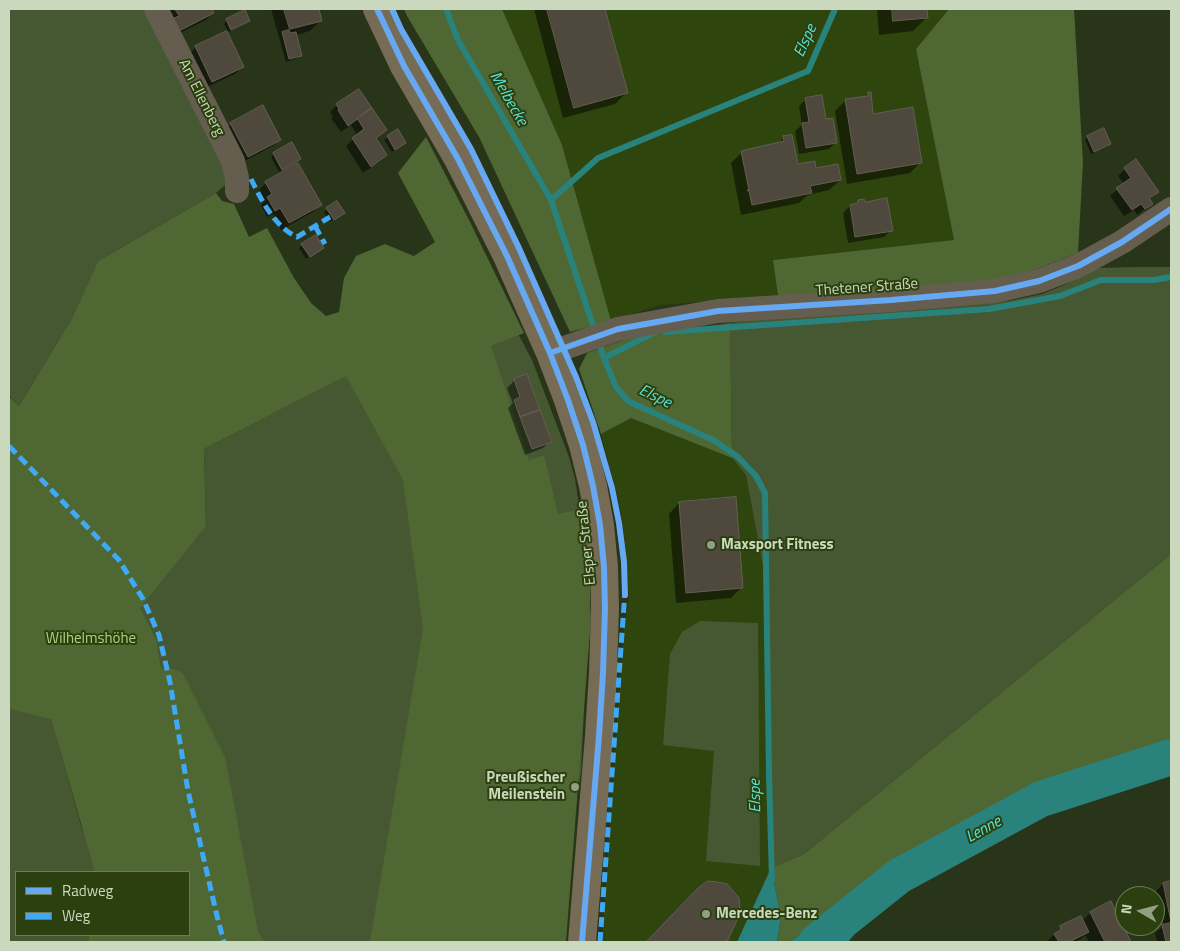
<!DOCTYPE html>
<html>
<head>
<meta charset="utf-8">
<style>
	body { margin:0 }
	#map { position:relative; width:1180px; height:951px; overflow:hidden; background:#293519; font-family:"Titillium Web",sans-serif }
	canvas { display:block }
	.frame { position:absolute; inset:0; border:10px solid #cad8bd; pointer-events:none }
	.legend { position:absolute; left:15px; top:871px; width:175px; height:65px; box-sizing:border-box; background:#2b400e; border:1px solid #6b7d54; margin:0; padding:6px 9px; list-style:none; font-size:15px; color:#cad8bd }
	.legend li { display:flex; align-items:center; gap:10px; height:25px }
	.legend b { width:25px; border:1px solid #6b7d54 }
	.north { position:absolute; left:1115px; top:886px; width:50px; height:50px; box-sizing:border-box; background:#2b400e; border:1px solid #6b7d54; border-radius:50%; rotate:278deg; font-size:14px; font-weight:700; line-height:20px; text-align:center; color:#cad8bd }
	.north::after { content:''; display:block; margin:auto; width:18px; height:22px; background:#929f84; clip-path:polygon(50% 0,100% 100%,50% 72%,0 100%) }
</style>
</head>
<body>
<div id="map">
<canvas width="1180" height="951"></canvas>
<div class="frame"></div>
<ul class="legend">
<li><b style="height:6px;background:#66a8f1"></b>Radweg</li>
<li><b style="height:6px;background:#3fa9f5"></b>Weg</li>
</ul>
<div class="north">N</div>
</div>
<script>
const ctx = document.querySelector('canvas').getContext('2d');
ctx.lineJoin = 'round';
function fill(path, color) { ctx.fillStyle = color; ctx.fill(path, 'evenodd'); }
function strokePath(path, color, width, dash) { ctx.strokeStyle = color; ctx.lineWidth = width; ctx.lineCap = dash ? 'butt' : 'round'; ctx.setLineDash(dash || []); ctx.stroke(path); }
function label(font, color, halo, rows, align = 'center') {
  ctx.font = font + ' "Titillium Web",sans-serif'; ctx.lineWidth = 4; ctx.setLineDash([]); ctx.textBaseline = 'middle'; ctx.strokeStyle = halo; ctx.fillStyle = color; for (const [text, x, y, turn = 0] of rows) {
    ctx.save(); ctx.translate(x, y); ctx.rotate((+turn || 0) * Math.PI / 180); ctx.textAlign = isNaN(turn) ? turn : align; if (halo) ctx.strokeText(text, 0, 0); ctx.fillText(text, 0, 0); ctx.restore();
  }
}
fill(new Path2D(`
	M 502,9 L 949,9 L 916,49 L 954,240 L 773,260 L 778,296 L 660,305 L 611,321 L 562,145 Z
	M 631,418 L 732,458 L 746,475 L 765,578 L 771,716 L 771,868 L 737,942 L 602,942 L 624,626 L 629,598 L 625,540 L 619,501 L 601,434 Z`), '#2f450e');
fill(new Path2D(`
	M 9,9 L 148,9 L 216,144 L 226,178 L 225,185 L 216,193 L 98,261 L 71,320 L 19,406 L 9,395 Z
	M 1136,267 L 1171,267 L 1171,554 L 804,854 L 771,868 L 771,716 L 765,578 L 746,475 L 732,458 L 730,323 L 761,319 L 1008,301 L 1042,294 L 1064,285 L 1098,268 Z
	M 508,315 L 532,360 L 569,457 L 575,479 L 587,557 L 591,618 L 585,688 L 581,773 L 551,942 L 265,942 L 258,931 L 215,912 L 189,935 L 189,872 L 16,872 L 16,935 L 89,935 L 88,942 L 9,942 L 9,709 L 51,718 L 84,836 L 52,681 L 206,526 L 204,449 L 336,381 L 332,375 Z
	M 700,621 L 758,623 L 760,866 L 706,861 L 714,751 L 663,745 L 670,654 L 682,632 Z`), '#465832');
fill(new Path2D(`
	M 404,9 L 502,9 L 562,145 L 611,321 L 570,332 L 479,137 L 407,16 Z
	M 949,9 L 1074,9 L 1083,163 L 1078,253 L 1018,276 L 975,282 L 778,296 L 773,260 L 954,240 L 916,49 Z
	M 426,137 L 470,222 L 524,333 L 491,346 L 529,460 L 544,455 L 558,514 L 581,509 L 590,555 L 590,630 L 566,942 L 370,942 L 423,629 L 403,480 L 346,376 L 204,449 L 206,526 L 140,608 L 156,639 L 161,668 L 173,669 L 183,673 L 225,757 L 258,931 L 265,942 L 88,942 L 89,935 L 189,935 L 189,872 L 95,872 L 51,719 L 9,709 L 9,396 L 19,406 L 71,320 L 98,261 L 216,193 L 222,201 L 234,204 L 249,237 L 267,228 L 294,278 L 311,303 L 326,316 L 339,312 L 344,278 L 356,256 L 385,244 L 414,256 L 435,242 L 398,173 Z
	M 730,323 L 732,458 L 631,418 L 601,434 L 579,369 L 587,353 L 632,337 Z
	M 1171,554 L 1171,759 L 1091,785 L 888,893 L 811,926 L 790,942 L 777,942 L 781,917 L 771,868 L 804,854 Z`), '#4f6732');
fill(new Path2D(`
	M 771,868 L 781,917 L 777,942 L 737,942 Z
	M 888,893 L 848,942 L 790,942 L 811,926 Z`), '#29837c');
fill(new Path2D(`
	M 165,9 L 211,9 L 213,13 L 206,20 L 172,37 Z
	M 271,9 L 318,9 L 321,20 L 310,31 L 296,35 L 301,55 L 298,58 L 286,62 Z
	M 534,9 L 604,9 L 626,93 L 615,104 L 563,118 Z
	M 877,9 L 926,9 L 927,17 L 913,31 L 879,35 Z
	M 227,20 L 248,21 L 245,24 L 226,33 L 242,67 L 235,74 L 205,88 L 189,54 L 196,47 L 228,32 L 224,24 Z
	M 868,94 L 872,115 L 921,162 L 910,173 L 847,184 L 835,111 L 846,100 L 865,97 Z
	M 806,99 L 825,120 L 836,142 L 829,149 L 799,154 L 795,131 L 802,125 L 799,106 Z
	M 337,105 L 386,130 L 375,139 L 386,155 L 379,162 L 363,173 L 346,146 L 357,135 L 351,125 L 341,132 L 331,118 L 333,117 L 330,112 Z
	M 263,107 L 280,139 L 273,146 L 241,163 L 224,131 L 231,124 Z
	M 388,137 L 402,146 L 392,152 L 384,140 Z
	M 784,137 L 797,166 L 815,170 L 840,180 L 829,190 L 808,195 L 799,203 L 741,215 L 731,163 L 742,152 L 777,144 Z
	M 1088,137 L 1109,144 L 1106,147 L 1091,154 L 1085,140 Z
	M 274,154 L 300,159 L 296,162 L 279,172 L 271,157 Z
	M 298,165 L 320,205 L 313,212 L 281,230 L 273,214 L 267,217 L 261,205 L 265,201 L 259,190 L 266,183 Z
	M 1125,169 L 1157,191 L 1148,199 L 1151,204 L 1137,215 L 1134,210 L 1124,216 L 1110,196 L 1124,184 L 1118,176 Z
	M 858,202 L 891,230 L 884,237 L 848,243 L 843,213 L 850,206 L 855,205 Z
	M 327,209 L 343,213 L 330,222 L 324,212 Z
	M 302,245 L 322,248 L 306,259 L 299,248 Z
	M 526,376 L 550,441 L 543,448 L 525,455 L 508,408 L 513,403 L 507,388 L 514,381 Z
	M 679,503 L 742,587 L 731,598 L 676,603 L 669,514 Z
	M 1171,882 L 1171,942 L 1157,942 L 1155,933 L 1164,926 L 1156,891 L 1163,884 Z
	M 699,889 L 736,919 L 725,942 L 647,942 Z
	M 1110,903 L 1129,942 L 1089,942 L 1085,935 L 1081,939 L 1074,942 L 1047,942 L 1061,927 L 1082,921 L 1090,913 Z`), '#0007');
strokePath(new Path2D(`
	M 446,9 L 458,40 L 551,200
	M 665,332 L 989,309 L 1060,296 L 1101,280 L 1154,280 L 1171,277
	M 604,358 L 655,332
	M 772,880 L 769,775 L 765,493 L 756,476 L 738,457 L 715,441 L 628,401 L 616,387 L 604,358 L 551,200 L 598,158 L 808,71 L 835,9`), '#29837c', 6);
strokePath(new Path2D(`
	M 816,942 L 899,876 L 1041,799 L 1171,757`), '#29837c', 36);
const building = new Path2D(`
	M 175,9 L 212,9 L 214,13 L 179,31 L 172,19 L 179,16 Z
	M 284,9 L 319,9 L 322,21 L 290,29 Z
	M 547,9 L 605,9 L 628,93 L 574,108 Z
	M 892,9 L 927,9 L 928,18 L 893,21 Z
	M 245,10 L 250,21 L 231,30 L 226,19 Z
	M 289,30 L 290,33 L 296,32 L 302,56 L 289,59 L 282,32 Z
	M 227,31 L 244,67 L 212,82 L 195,46 Z
	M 359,89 L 372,108 L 348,126 L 338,110 L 339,109 L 336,104 Z
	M 868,92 L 871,92 L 873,114 L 913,107 L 922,163 L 857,174 L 845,99 L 868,96 Z
	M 822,95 L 826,119 L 833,118 L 837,143 L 806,148 L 802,123 L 809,122 L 805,98 Z
	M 263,105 L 281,140 L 248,157 L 230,123 Z
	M 372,108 L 387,130 L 376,138 L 387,155 L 371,167 L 352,138 L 364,129 L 357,118 Z
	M 1104,128 L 1111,144 L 1094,152 L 1087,136 Z
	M 398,129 L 406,143 L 395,150 L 387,136 Z
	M 792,135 L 798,164 L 815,161 L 816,168 L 838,164 L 841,180 L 810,186 L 812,193 L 752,205 L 749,191 L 748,191 L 747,190 L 749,190 L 741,151 L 784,141 L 783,136 Z
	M 292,142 L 301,159 L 282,170 L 273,153 Z
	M 1136,159 L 1159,192 L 1149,198 L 1153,204 L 1145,209 L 1141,204 L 1132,210 L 1116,188 L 1131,178 L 1124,168 Z
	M 298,163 L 322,205 L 289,223 L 280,208 L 275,211 L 267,197 L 272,194 L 265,182 Z
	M 887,198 L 893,231 L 855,237 L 850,205 L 858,203 L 858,200 L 864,199 L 865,202 Z
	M 337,201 L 345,213 L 334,220 L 326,208 Z
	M 316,235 L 324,248 L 310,257 L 301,244 Z
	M 527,374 L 540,410 L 520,417 L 514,400 L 520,397 L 514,379 Z
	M 540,410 L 552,442 L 532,449 L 520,417 Z
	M 736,497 L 743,588 L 686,593 L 679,502 Z
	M 708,881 L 717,882 L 727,884 L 734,892 L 739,898 L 740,909 L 737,920 L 727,942 L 646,942 L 698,888 Z
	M 1171,881 L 1171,922 L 1163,883 Z
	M 1111,901 L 1131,942 L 1105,942 L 1090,912 Z
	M 1081,916 L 1089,932 L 1069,942 L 1059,942 L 1054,934 L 1061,929 L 1060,926 Z
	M 1171,923 L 1171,942 L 1166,942 L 1162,925 Z`);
fill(building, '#4e483d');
strokePath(building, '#645e53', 1);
strokePath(new Path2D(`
	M 156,9 L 233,161 L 237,178 L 237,191
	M 550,353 L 618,329 L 718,311 L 891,300 L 995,291 L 1039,281 L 1078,266 L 1122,242 L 1171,209`), '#655e4f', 24);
strokePath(new Path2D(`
	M 377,9 L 404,66 L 458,159 L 507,256 L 550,353 L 568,400 L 583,445 L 593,486 L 600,525 L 604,567 L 605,608 L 603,673 L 599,736 L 582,942`), '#766b55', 28);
strokePath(new Path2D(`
	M 251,179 C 262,201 274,226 297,237 L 330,217
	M 315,226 L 325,244
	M 9,446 L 119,560 L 143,599 L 159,635 L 170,682 L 188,791 L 217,916 L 224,942
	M 600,942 L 625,591`), '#3fa9f5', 5, [10, 5]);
strokePath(new Path2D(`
	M 377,9 L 404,66 L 458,159 L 507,256 L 550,353 L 568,400 L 583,445 L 593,486 L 600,525 L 604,567 L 605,608 L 603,673 L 599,736 L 582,942
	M 392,9 L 401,29 L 471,149 L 518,246 L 576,377 L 593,422 L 612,488 L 619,523 L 624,562 L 625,595
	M 550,353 L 618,329 L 718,311 L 891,300 L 995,291 L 1039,281 L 1078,266 L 1122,242 L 1171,209`), '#66a8f1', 6);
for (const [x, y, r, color] of [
	[711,545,5,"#929f84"],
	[575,787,5,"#929f84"],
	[706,914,5,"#929f84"]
]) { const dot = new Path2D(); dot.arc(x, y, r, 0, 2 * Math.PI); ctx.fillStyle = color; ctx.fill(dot); strokePath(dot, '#2b400e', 2); }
label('15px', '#cad8bd', '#2b400e', [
	["Am Ellenberg",201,98,63],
	["Thetener Straße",867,288,-4],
	["Elsper Straße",587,543,-96]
]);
label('bold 15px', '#cad8bd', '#2b400e', [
	["Maxsport Fitness",721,545],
	["Preußischer",565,778,"right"],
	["Meilenstein",565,795,"right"],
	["Mercedes-Benz",716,914]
], 'left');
label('15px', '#add581', '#2b400e', [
	["Wilhelmshöhe",91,639]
]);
label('italic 16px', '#59e2da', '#2b400e', [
	["Elspe",806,41,-66],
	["Melbecke",508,99,60],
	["Elspe",655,397,26],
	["Elspe",756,796,-91],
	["Lenne",984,830,-29]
]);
</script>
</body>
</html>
